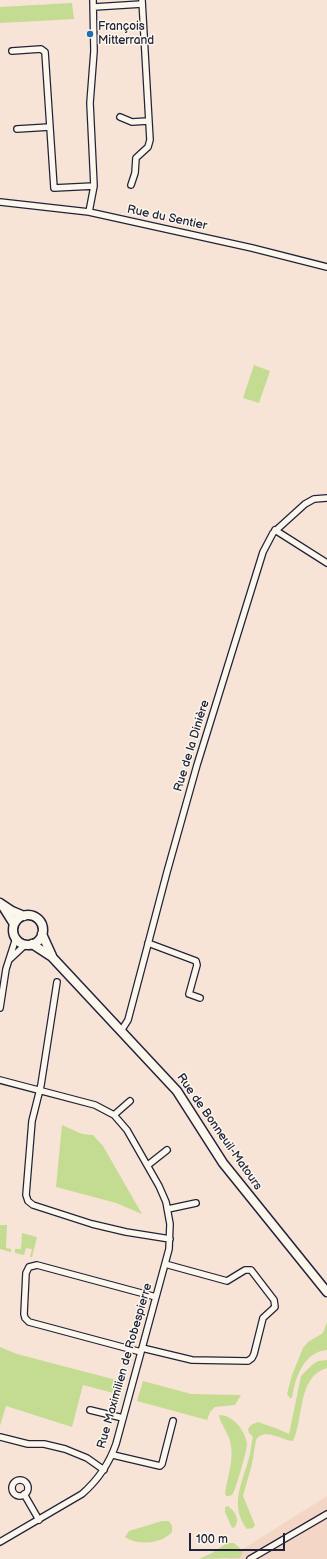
<!DOCTYPE html>
<html>
<head>
<meta charset="utf-8">
<style>
	body { margin:0 }
	#map { position:relative; width:327px; height:1559px; overflow:hidden; background:#f7e4d6; font-family:"Balsamiq Sans",sans-serif }
	canvas { display:block }
	.scale { position:absolute; left:189px; top:1533px; width:96px; height:18px; box-sizing:border-box; border:2px solid #22223b; border-top:0; padding-left:5px; font-size:12px; line-height:14px; white-space:nowrap; color:#22223b; -webkit-text-stroke:3px #fbf7ec; paint-order:stroke }
</style>
</head>
<body>
<div id="map">
<canvas width="327" height="1559"></canvas>
<div class="scale">100 m</div>
</div>
<script>
const ctx = document.querySelector('canvas').getContext('2d');
ctx.lineJoin = 'round';
function fill(path, color) { ctx.fillStyle = color; ctx.fill(path, 'evenodd'); }
function strokePath(path, color, width, dash) { ctx.strokeStyle = color; ctx.lineWidth = width; ctx.lineCap = dash ? 'butt' : 'round'; ctx.setLineDash(dash || []); ctx.stroke(path); }
function label(font, color, halo, rows, align = 'center') {
  ctx.font = font + ' "Balsamiq Sans",sans-serif'; ctx.lineWidth = 3; ctx.setLineDash([]); ctx.textBaseline = 'middle'; ctx.strokeStyle = halo; ctx.fillStyle = color; for (const [text, x, y, turn = 0] of rows) {
    ctx.save(); ctx.translate(x, y); ctx.rotate((+turn || 0) * Math.PI / 180); ctx.textAlign = isNaN(turn) ? turn : align; if (halo) ctx.strokeText(text, 0, 0); ctx.fillText(text, 0, 0); ctx.restore();
  }
}
fill(new Path2D(`
	M 327,1496 L 327,1559 L 227,1559 Z`), '#f4d6c6');
fill(new Path2D(`
	M 72,3 L 74,19 L 0,23 L 0,7 Z
	M 254,365 L 270,371 L 259,403 L 243,398 Z
	M 62,1125 L 82,1134 L 93,1135 L 103,1146 L 142,1214 L 116,1203 L 56,1187 Z
	M 0,1225 L 7,1225 L 6,1248 L 11,1249 L 11,1252 L 0,1249 Z
	M 22,1233 L 37,1237 L 32,1257 L 30,1257 L 32,1249 L 26,1248 L 24,1255 L 15,1253 L 15,1249 L 21,1249 Z
	M 327,1322 L 327,1350 C 303,1352 295,1379 292,1398 L 290,1398 L 287,1394 L 292,1375 L 303,1348 L 308,1342 L 323,1333 Z
	M 0,1347 L 17,1354 L 124,1382 L 121,1395 L 83,1385 L 72,1427 L 6,1406 L 0,1426 Z
	M 327,1360 L 327,1368 C 297,1377 304,1418 293,1441 C 281,1440 264,1427 256,1440 L 252,1464 L 243,1496 L 255,1525 L 253,1528 L 247,1529 C 229,1506 242,1483 249,1458 C 251,1451 251,1444 253,1437 L 249,1433 L 248,1429 L 251,1425 L 258,1422 L 278,1429 L 289,1434 L 301,1376 L 312,1365 L 318,1361 Z
	M 143,1381 L 191,1394 L 241,1395 L 235,1405 L 215,1407 L 210,1412 L 207,1420 L 137,1401 Z
	M 219,1415 C 232,1414 246,1431 247,1444 C 247,1450 235,1493 232,1495 C 230,1496 227,1496 226,1496 L 225,1494 C 227,1477 235,1459 230,1441 C 228,1433 219,1421 219,1415 Z
	M 228,1506 C 235,1512 240,1518 235,1527 L 232,1528 L 225,1512 L 225,1507 Z
	M 162,1521 L 169,1521 L 172,1526 L 172,1532 C 161,1544 138,1546 125,1537 L 129,1531 Z
	M 227,1543 L 234,1543 L 243,1551 L 240,1558 L 199,1559 L 212,1553 Z`), '#c3dc92');
const street = new Path2D(`
	M 94,7 L 142,4
	M 12,51 L 41,49 L 45,52 L 54,188 L 94,186
	M 120,117 L 132,122 L 148,121
	M 17,129 L 50,127
	M 131,185 L 135,173 L 136,158 L 148,147 L 150,140 L 142,0
	M 0,202 L 89,212 L 252,248 L 327,267
	M 89,212 L 94,186 L 90,103 L 94,51 L 93,0
	M 275,530 L 327,563
	M 148,943 L 196,961 L 197,965 L 189,994 L 200,998
	M 10,959 L 26,944
	M 57,982 L 41,1085 L 32,1121 L 26,1195 L 28,1201 L 33,1205 L 92,1224 L 126,1232 L 170,1239
	M 0,1008 L 6,969 L 16,938
	M 121,1031 L 128,1020 L 167,872 L 197,765 L 263,552 L 273,533 L 305,504 L 314,499 L 327,498
	M 0,1080 L 95,1105 L 114,1115 L 127,1130 L 159,1186 L 166,1202 L 170,1224 L 169,1249 L 116,1444 C 109,1464 98,1480 82,1494 L 0,1542
	M 114,1115 L 130,1101
	M 148,1165 L 167,1150
	M 168,1209 L 196,1203
	M 142,1348 L 192,1360 L 248,1361 L 252,1358 L 254,1354 L 263,1318 L 275,1307 L 274,1300 L 251,1270 L 245,1270 L 227,1281 L 165,1264
	M 141,1352 L 29,1322 L 25,1318 L 24,1314 L 26,1273 L 29,1267 L 37,1265 L 156,1297
	M 90,1410 L 123,1418
	M 0,1437 L 28,1444 L 44,1444 L 65,1449 L 87,1458 L 104,1470
	M 113,1455 L 160,1466 L 162,1464 L 173,1421
	M12 1488a8 8 0 1 1 16 0a8 8 0 1 1-16 0Z
	M 24,1494 L 39,1520
	M 250,1559 L 327,1514`);
const secondary = new Path2D(`
	M 0,903 L 12,911 L 24,916
	M 2,905 L 14,924
	M13 930a15 15 0 1 1 30 0a15 15 0 1 1-30 0Z
	M 42,934 L 52,956
	M 32,944 L 52,957 L 177,1091 L 223,1163 L 327,1292`);
strokePath(street, '#22223b', 8);
strokePath(secondary, '#22223b', 11);
strokePath(street, '#fbf7ec', 5.5);
strokePath(secondary, '#fbf7ec', 8);
for (const [x, y, r, color] of [
	[90,34,4,"#1f6fb2"]
]) { const dot = new Path2D(); dot.arc(x, y, r, 0, 2 * Math.PI); ctx.fillStyle = color; ctx.fill(dot); strokePath(dot, '#fbf7ec', 1.5); }
label('12px', '#22223b', '#fbf7ec', [
	["François",98,27],
	["Mitterrand",98,41]
], 'left');
label('12px', '#22223b', '#fbf7ec', [
	["Rue du Sentier",167,218,12],
	["Rue de la Dinière",192,746,-73],
	["Rue de Bonneuil-Matours",219,1132,55],
	["Rue Maximilien de Robespierre",125,1366,-74]
]);
</script>
</body>
</html>
